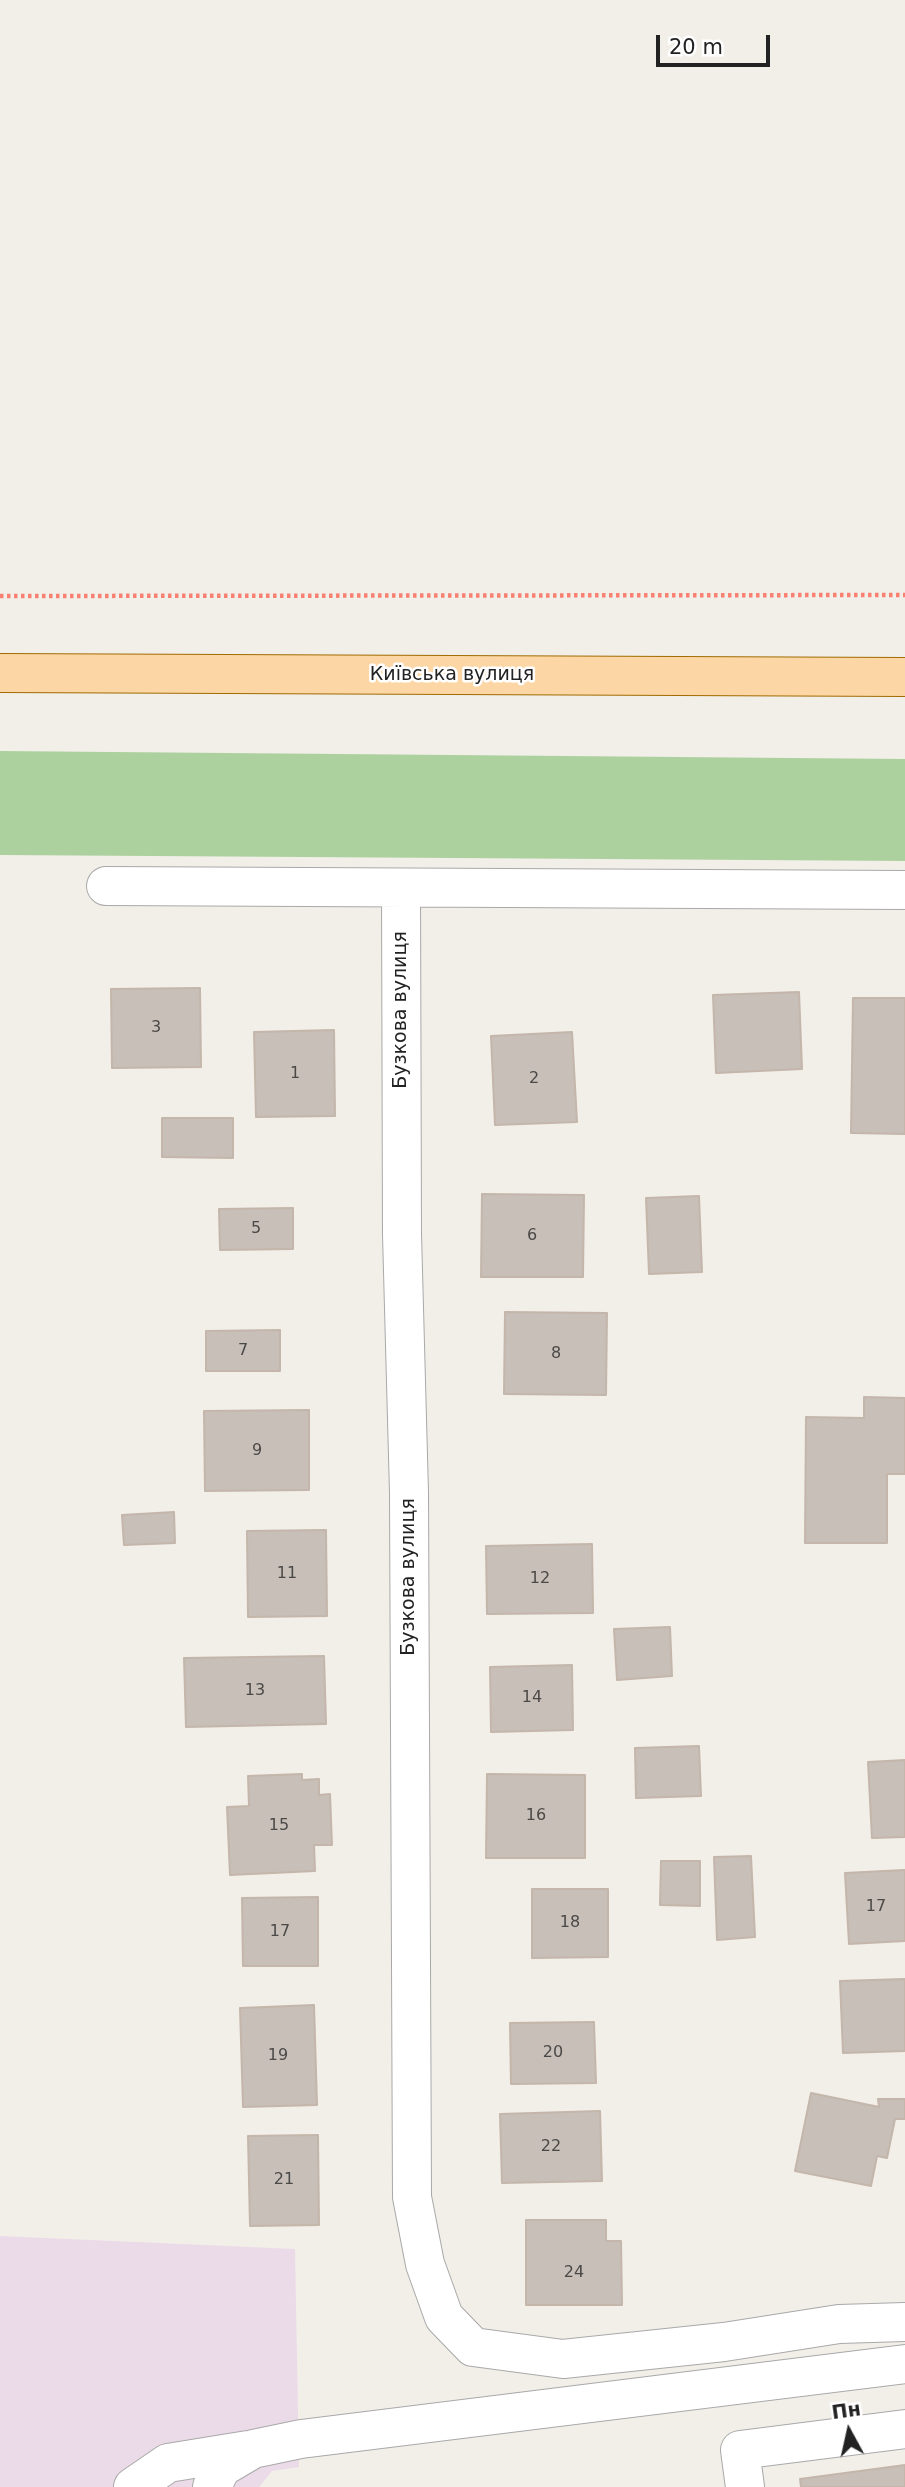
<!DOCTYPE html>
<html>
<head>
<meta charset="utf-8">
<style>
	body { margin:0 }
	#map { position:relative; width:905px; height:2487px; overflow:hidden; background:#f2efe9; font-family:"DejaVu Sans",sans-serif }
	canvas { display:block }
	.north { position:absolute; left:814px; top:2396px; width:70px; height:70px; -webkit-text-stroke:5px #fff; paint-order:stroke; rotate:352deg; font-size:19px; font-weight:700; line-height:28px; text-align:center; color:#222 }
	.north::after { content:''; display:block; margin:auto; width:24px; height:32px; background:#222; clip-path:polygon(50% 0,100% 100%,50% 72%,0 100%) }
	.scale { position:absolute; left:656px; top:35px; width:114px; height:32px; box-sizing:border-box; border:4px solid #222; border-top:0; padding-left:9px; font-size:21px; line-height:24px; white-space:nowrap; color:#222; -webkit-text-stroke:5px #fff; paint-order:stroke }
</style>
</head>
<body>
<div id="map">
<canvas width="905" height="2487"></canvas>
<div class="north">Пн</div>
<div class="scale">20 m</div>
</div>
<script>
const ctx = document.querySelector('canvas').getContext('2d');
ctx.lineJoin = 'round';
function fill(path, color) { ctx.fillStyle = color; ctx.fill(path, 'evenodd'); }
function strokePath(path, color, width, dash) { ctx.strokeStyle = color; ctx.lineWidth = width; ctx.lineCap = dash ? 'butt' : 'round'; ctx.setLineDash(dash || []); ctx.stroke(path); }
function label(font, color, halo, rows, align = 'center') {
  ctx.font = font + ' "DejaVu Sans",sans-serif'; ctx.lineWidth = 5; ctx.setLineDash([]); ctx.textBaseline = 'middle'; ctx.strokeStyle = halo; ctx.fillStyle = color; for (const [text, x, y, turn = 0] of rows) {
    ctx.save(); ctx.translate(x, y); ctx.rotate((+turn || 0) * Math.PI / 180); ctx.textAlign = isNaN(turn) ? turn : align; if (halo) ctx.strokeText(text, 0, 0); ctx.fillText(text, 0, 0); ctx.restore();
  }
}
fill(new Path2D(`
	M 0,2236 L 295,2249 L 299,2467 L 272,2471 L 259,2487 L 0,2487 Z`), '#ebdbe8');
fill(new Path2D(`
	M 0,751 L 905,759 L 905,861 L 0,855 Z`), '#add19e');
const building = new Path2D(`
	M 200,988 L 201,1067 L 112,1068 L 111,989 Z
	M 799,992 L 802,1069 L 716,1073 L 713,995 Z
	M 853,998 L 905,998 L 905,1134 L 851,1133 Z
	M 334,1030 L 335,1116 L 256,1117 L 254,1032 Z
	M 572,1032 L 577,1122 L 495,1125 L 491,1036 Z
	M 162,1118 L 233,1118 L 233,1158 L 162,1157 Z
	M 482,1194 L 584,1195 L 583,1277 L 481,1277 Z
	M 699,1196 L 702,1272 L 649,1274 L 646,1198 Z
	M 293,1208 L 293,1249 L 220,1250 L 219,1209 Z
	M 505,1312 L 607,1313 L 606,1395 L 504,1394 Z
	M 280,1330 L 280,1371 L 206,1371 L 206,1331 Z
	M 864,1397 L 905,1398 L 905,1474 L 887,1474 L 887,1543 L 805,1543 L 806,1417 L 864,1418 Z
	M 309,1410 L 309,1490 L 205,1491 L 204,1411 Z
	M 174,1512 L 175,1543 L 124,1545 L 122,1515 Z
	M 326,1530 L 327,1616 L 248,1617 L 247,1531 Z
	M 592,1544 L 593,1613 L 487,1614 L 486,1546 Z
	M 670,1627 L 672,1676 L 617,1680 L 614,1629 Z
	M 324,1656 L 326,1724 L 186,1727 L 184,1658 Z
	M 572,1665 L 573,1730 L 491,1732 L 490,1667 Z
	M 699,1746 L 701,1796 L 636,1798 L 635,1748 Z
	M 905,1760 L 905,1837 L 872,1838 L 868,1762 Z
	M 302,1774 L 302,1780 L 319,1779 L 319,1795 L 330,1794 L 332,1845 L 314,1845 L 315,1871 L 230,1875 L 227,1807 L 249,1806 L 248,1776 Z
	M 487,1774 L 585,1775 L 585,1858 L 486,1858 Z
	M 751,1856 L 755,1937 L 717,1940 L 714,1857 Z
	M 661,1861 L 700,1861 L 700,1906 L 660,1905 Z
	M 905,1870 L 905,1941 L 849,1944 L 845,1873 Z
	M 532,1889 L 608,1889 L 608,1957 L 532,1958 Z
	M 318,1897 L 318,1966 L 243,1966 L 242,1898 Z
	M 905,1979 L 905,2051 L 843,2053 L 840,1981 Z
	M 314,2005 L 317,2105 L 243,2107 L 240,2008 Z
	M 594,2022 L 596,2083 L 511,2084 L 510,2023 Z
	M 811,2093 L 879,2107 L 878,2099 L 905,2099 L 905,2119 L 895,2119 L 887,2158 L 877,2156 L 871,2186 L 795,2171 Z
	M 600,2111 L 602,2181 L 502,2183 L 500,2114 Z
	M 318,2135 L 319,2225 L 250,2226 L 248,2136 Z
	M 526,2220 L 606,2220 L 606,2241 L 621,2241 L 622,2305 L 526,2305 Z
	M 905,2465 L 905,2487 L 801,2487 L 800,2479 Z`);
fill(building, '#c7bfb8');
strokePath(building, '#c4b6ab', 2);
const minor = new Path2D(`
	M 106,886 L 905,890
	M 401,888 L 402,1234 L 409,1493 L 412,2197 L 425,2264 L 444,2317 L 473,2347 L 563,2359 L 724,2342 L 839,2324 L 905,2322
	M 133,2487 L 168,2463 L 248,2450
	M 212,2487 L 221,2468 L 253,2449 L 301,2439 L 905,2364
	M 745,2487 L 740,2450 L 905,2429`);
const major = new Path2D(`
	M 0,673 L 905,677`);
strokePath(minor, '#a9a9a9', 40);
strokePath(major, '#a06b00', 40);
strokePath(new Path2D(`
	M 0,596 L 905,595`), '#fa8072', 4.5, [3.5, 3.5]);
strokePath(minor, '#fff', 38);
strokePath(major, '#fcd6a4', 38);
label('16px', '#4b4948', null, [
	["3",156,1028],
	["1",295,1074],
	["2",534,1079],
	["5",256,1229],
	["6",532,1236],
	["7",243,1351],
	["8",556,1354],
	["9",257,1451],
	["11",287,1574],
	["12",540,1579],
	["13",255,1691],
	["14",532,1698],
	["16",536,1816],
	["15",279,1826],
	["17",876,1907],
	["18",570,1923],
	["17",280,1932],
	["20",553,2053],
	["19",278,2056],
	["22",551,2147],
	["21",284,2180],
	["24",574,2273]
]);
label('19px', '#222', '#fff', [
	["Київська вулиця",452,675],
	["Бузкова вулиця",401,1010,-90],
	["Бузкова вулиця",409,1577,-90]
]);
</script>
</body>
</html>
